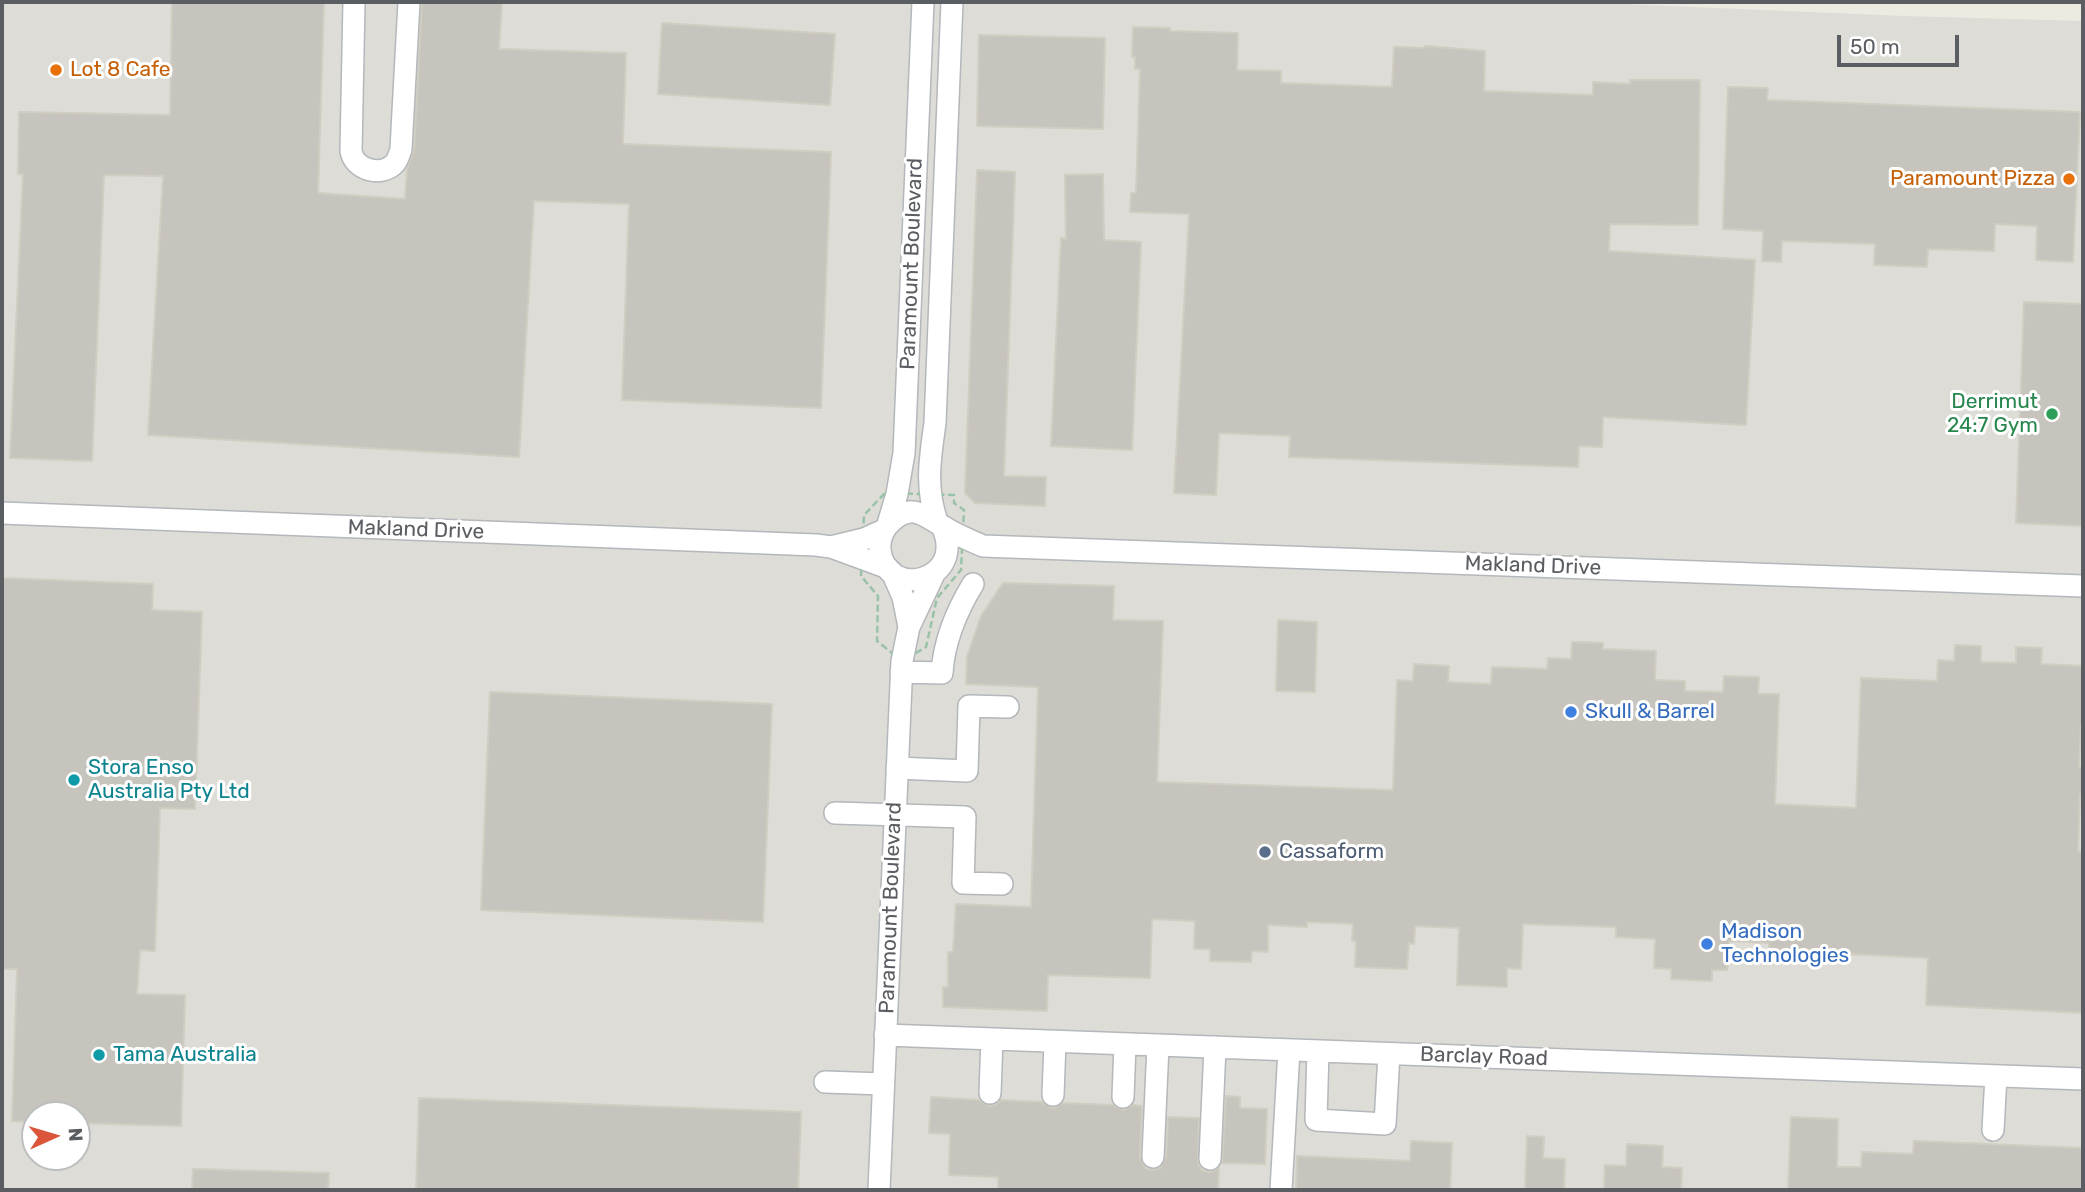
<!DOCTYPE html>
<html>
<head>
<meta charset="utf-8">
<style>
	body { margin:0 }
	#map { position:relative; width:2085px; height:1192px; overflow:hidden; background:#ecebe2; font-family:Rubik,sans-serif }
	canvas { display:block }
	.frame { position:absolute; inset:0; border:4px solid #5a5d61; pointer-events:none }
	.north { position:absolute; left:21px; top:1101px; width:70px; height:70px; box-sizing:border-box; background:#fff; border:2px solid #bdbec0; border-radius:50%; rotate:86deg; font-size:19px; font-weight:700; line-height:28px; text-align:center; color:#5a5d61 }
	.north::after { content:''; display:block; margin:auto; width:24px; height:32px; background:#da5539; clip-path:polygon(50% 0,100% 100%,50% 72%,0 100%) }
	.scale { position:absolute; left:1837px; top:35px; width:122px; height:32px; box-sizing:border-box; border:4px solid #5a5d61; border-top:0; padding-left:9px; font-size:21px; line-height:24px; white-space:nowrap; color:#5a5d61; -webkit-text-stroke:5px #fff; paint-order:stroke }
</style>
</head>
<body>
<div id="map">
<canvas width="2085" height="1192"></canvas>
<div class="frame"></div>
<div class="north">N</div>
<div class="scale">50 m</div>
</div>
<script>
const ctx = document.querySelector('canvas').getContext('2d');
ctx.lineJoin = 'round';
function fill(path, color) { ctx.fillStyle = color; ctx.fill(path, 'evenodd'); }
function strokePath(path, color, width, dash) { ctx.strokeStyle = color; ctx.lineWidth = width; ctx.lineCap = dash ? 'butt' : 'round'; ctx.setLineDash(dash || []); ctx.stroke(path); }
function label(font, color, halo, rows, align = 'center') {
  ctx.font = font + ' Rubik,sans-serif'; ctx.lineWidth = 6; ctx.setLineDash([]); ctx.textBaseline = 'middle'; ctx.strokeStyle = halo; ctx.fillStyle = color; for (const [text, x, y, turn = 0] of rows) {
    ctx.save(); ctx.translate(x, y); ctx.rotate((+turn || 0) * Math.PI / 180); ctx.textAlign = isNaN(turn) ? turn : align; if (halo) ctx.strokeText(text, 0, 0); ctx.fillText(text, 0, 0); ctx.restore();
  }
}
fill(new Path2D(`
	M 2,2 L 1576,2 L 1904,16 L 2083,21 L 2083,1190 L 2,1190 ZM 35,1115 L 77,1115 L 77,1157 L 35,1157 Z`), '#dddcd6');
const building = new Path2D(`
	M 172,2 L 324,2 L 318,193 L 405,199 L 407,169 L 414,150 L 422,2 L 502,2 L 499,49 L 626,53 L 623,144 L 831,152 L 821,408 L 622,400 L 629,204 L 534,201 L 519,457 L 148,435 L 163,176 L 104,175 L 92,461 L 10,458 L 23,174 L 18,174 L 19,112 L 170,115 Z
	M 662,23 L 835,34 L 830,105 L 658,94 Z
	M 1133,27 L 1170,28 L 1170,31 L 1238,33 L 1237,70 L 1281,71 L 1281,83 L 1392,87 L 1394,47 L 1425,48 L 1425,46 L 1485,51 L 1484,91 L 1593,95 L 1593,82 L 1630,84 L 1630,80 L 1700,80 L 1698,225 L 1610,224 L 1609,251 L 1755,260 L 1746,425 L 1603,417 L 1602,447 L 1579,446 L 1578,467 L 1289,457 L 1290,436 L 1219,433 L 1216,495 L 1174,493 L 1189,214 L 1130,212 L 1131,193 L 1136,193 L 1140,69 L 1135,69 L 1135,57 L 1132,57 Z
	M 979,35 L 1105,38 L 1103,129 L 977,126 Z
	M 1728,87 L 1768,88 L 1767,100 L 2080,112 L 2073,262 L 2036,260 L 2037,226 L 1995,224 L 1994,251 L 1928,249 L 1927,267 L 1874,265 L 1875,244 L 1782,241 L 1781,262 L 1762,261 L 1763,231 L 1723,229 Z
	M 977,170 L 1015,172 L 1004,476 L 1046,477 L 1045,506 L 975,503 L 965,493 Z
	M 1103,174 L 1104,240 L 1141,242 L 1132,450 L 1051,446 L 1061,238 L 1066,239 L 1065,175 Z
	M 2024,302 L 2083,304 L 2083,526 L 2016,523 Z
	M 2,578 L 153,584 L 152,610 L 202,612 L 195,809 L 160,808 L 155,951 L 140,950 L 137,994 L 185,995 L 181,1126 L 77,1123 L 77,1115 L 35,1115 L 35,1122 L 12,1121 L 17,969 L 2,969 Z
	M 1003,583 L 1114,586 L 1113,620 L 1163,621 L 1157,782 L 1393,790 L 1397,680 L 1413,681 L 1414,664 L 1449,666 L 1448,682 L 1491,684 L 1492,667 L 1547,669 L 1548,658 L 1571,659 L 1572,642 L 1587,642 L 1603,643 L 1603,649 L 1656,651 L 1655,680 L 1685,681 L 1685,691 L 1723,692 L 1724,676 L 1759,677 L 1758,694 L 1779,694 L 1775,804 L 1856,808 L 1861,678 L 1937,681 L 1938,660 L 1954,661 L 1955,645 L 1981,646 L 1981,662 L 2016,663 L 2016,647 L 2042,648 L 2041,664 L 2083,666 L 2083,726 L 2081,726 L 2079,767 L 2083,767 L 2083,794 L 2080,794 L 2078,851 L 2083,852 L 2083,1013 L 1926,1005 L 1928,958 L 1769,950 L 1769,943 L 1729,941 L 1727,970 L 1712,970 L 1712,981 L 1671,979 L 1671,969 L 1654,968 L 1655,939 L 1616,937 L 1616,927 L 1523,924 L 1521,969 L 1507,968 L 1507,987 L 1457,985 L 1459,928 L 1415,926 L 1414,944 L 1409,943 L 1407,969 L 1355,967 L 1356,941 L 1352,941 L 1353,924 L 1307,922 L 1307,927 L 1268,925 L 1268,952 L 1252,951 L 1251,962 L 1210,961 L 1210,949 L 1194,949 L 1195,921 L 1152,919 L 1150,978 L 1048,975 L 1047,1011 L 943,1007 L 943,987 L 948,987 L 948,952 L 953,952 L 956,904 L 1031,907 L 1038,687 L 966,684 L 967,657 L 981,616 Z
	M 1278,620 L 1317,622 L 1315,692 L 1276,691 Z
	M 490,692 L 772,704 L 763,922 L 481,910 Z
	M 1226,1096 L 1240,1097 L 1240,1108 L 1267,1109 L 1265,1164 L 1222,1163 Z
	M 931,1097 L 979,1100 L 989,1106 L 995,1105 L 1001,1100 L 1042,1102 L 1053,1108 L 1063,1103 L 1113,1105 L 1123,1110 L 1133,1105 L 1142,1106 L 1140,1157 L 1145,1168 L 1152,1170 L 1160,1168 L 1166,1158 L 1168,1117 L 1199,1118 L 1198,1164 L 1202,1170 L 1209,1172 L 1219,1168 L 1218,1190 L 998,1190 L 998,1177 L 949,1175 L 950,1134 L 929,1133 Z
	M 419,1098 L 801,1112 L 798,1190 L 416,1190 Z
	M 1791,1117 L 1838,1119 L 1837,1167 L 1861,1167 L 1862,1152 L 1913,1154 L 1914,1141 L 2083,1148 L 2083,1190 L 1788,1190 Z
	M 1527,1136 L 1544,1137 L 1543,1158 L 1565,1159 L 1564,1190 L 1525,1190 Z
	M 1411,1141 L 1452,1143 L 1450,1190 L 1296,1190 L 1297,1156 L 1410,1161 Z
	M 1627,1144 L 1663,1146 L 1662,1167 L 1682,1168 L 1681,1190 L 1604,1190 L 1605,1165 L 1626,1166 Z
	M 193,1169 L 329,1173 L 328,1190 L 192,1190 Z`);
fill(building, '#c7c4be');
strokePath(building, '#d0cdc1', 2);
const minor = new Path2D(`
	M 354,2 L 351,151 C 354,169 379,177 393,165 C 398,161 399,155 401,149 L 409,2
	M 2,513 L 816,545 L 831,547 L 888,568
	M 937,522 C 925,486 930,459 935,423 L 952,2
	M 888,524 L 897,494 L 904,453 L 923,2
	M 942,526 C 968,582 886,601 880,550 C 879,539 883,529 892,521 C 912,502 926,517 944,527 C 956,535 970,540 983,546 L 2083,586
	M 831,547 L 864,539 L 884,530
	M 892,572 L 903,597 L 909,627
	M 901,672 L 942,673 C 944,640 956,612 973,584
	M 897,768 L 967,771 L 969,706 L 1008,707
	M 835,813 L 965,817 L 963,883 L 1002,884
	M 885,1035 L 2083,1079
	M 1318,1051 L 1316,1120 L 1385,1124 L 1389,1054
	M 825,1082 L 883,1084
	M 990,1093 L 992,1039
	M 1053,1095 L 1055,1042
	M 1123,1097 L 1125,1044
	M 1993,1130 L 1996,1076
	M 1153,1157 L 1158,1045
	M 1210,1159 L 1215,1047
	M 879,1190 L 902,661 L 909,627 L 934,574
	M 1281,1190 L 1289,1050`);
strokePath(minor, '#b4b7bb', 24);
strokePath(new Path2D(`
	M 885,493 L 954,495 L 954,503 L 964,510 L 961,570 L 937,598 L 926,647 L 902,661 L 877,641 L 878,596 L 861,576 L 864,515 Z`), '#9ac2a9', 2.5, [7, 3.5]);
strokePath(minor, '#fff', 21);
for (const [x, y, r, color] of [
	[56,70,7,"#e8710a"],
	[2069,179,7,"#e8710a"],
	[2052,414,7,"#2e9e5b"],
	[1571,712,7,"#3f7fe0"],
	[74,780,7,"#0f9aa8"],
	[1265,852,7,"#5c6f8a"],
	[1707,944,7,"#3f7fe0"],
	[99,1055,7,"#0f9aa8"]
]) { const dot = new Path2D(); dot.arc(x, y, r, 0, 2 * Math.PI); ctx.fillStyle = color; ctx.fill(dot); strokePath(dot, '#fff', 2.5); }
label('21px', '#c56008', '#fff', [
	["Lot 8 Cafe",70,70],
	["Paramount Pizza",2055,179,"right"]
], 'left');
label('21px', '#5a5d61', '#fff', [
	["Paramount Boulevard",912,264,-88],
	["Makland Drive",416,530,2],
	["Makland Drive",1533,566,2],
	["Paramount Boulevard",891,908,-88],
	["Barclay Road",1484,1057,2]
]);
label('21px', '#27864d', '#fff', [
	["Derrimut",2038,402],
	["24:7 Gym",2038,426]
], 'right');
label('21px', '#366cbe', '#fff', [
	["Skull & Barrel",1585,712],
	["Madison",1721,932],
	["Technologies",1721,956]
], 'left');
label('21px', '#0d838f', '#fff', [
	["Stora Enso",88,768],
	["Australia Pty Ltd",88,792],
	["Tama Australia",113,1055]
], 'left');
label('21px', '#4e5e75', '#fff', [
	["Cassaform",1279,852]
], 'left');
</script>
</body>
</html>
